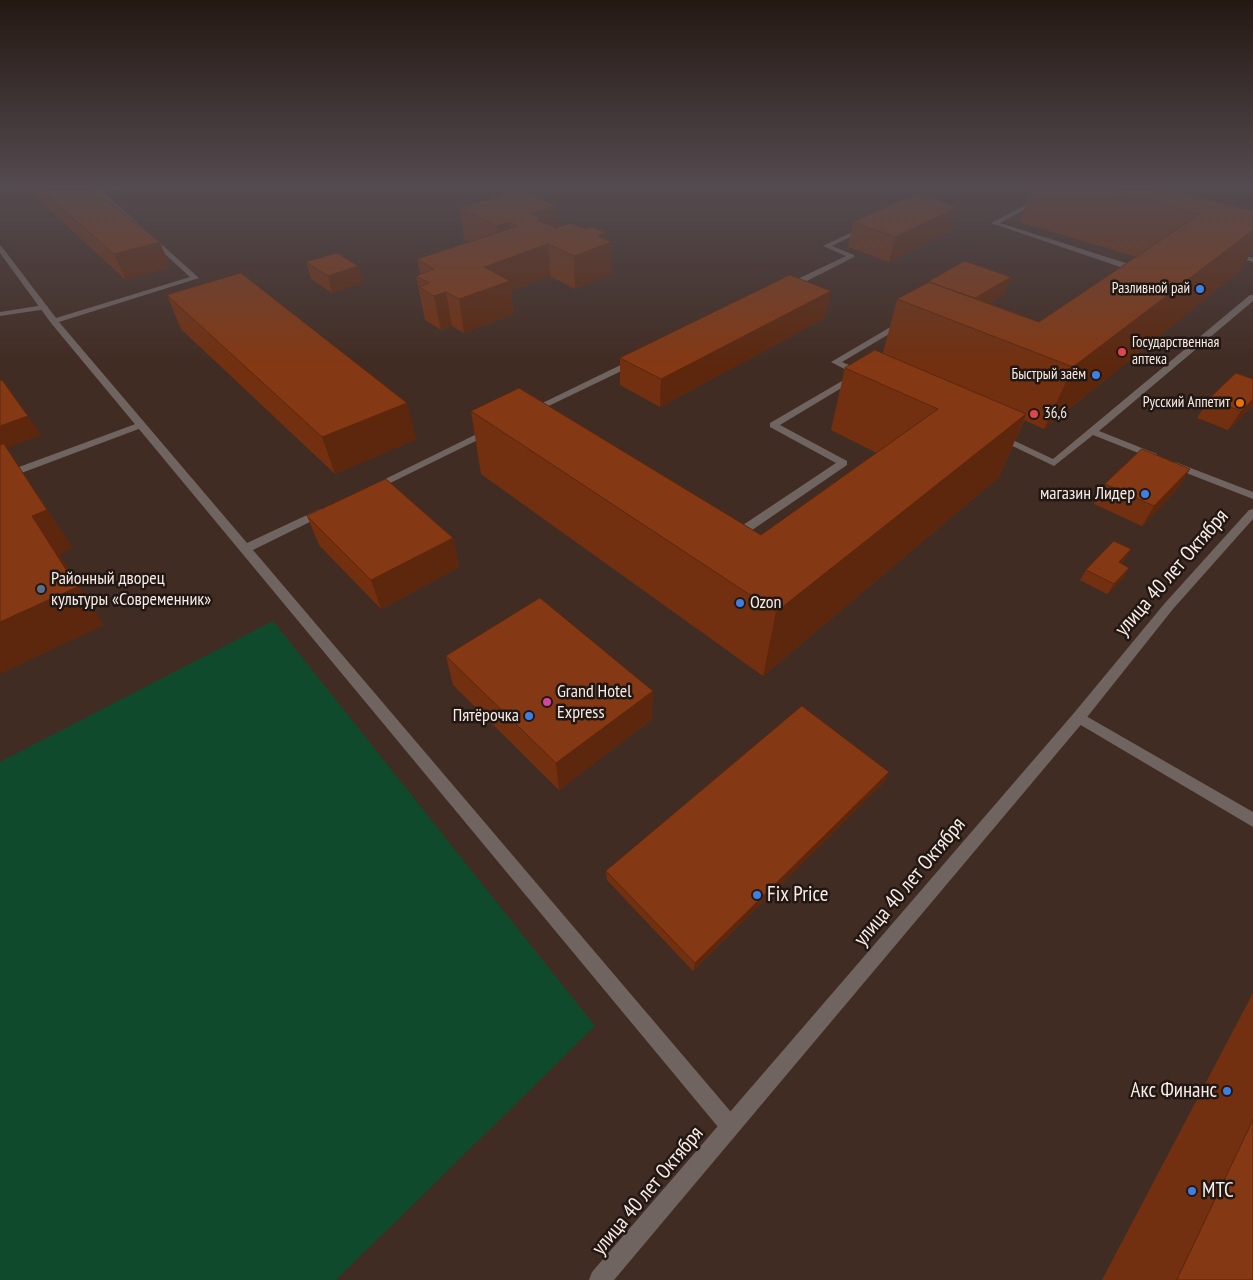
<!DOCTYPE html>
<html>
<head>
<meta charset="utf-8">
<style>
	body { margin:0 }
	canvas { display:block; background:#412c23 }
</style>
</head>
<body>
<canvas width="1253" height="1280"></canvas>
<script>
const ctx = document.querySelector('canvas').getContext('2d');
ctx.lineJoin = 'round';
function fill(path, color) { ctx.fillStyle = color; ctx.fill(path, 'evenodd'); }
function strokePath(path, color, width, dash) { ctx.strokeStyle = color; ctx.lineWidth = width; ctx.lineCap = dash ? 'butt' : 'round'; ctx.setLineDash(dash || []); ctx.stroke(path); }
function label(font, color, halo, rows, align = 'center') {
  ctx.font = font + ' "PT Sans Narrow",sans-serif'; ctx.lineWidth = 5; ctx.setLineDash([]); ctx.textBaseline = 'middle'; ctx.strokeStyle = halo; ctx.fillStyle = color; for (const [text, x, y, turn = 0] of rows) {
    ctx.save(); ctx.translate(x, y); ctx.rotate((+turn || 0) * Math.PI / 180); ctx.textAlign = isNaN(turn) ? turn : align; if (halo) ctx.strokeText(text, 0, 0); ctx.fillText(text, 0, 0); ctx.restore();
  }
}
fill(new Path2D(`
	M 273,621 L 595,1026 L 336,1280 L 0,1280 L 0,762 Z`), '#0f4a2c');
fill(new Path2D(`
	M 1037,199 L 1042,200 L 1000,223 L 1141,268 L 1141,272 L 1135,272 L 991,223 Z
	M 1232,252 L 1253,258 L 1253,262 L 1230,255 L 1229,254 Z
	M 1250,295 L 1253,295 L 1253,301 L 1099,431 L 1157,454 L 1157,458 L 1151,458 L 1093,435 L 1054,466 L 994,437 L 999,434 L 1002,435 L 1053,459 Z
	M 44,305 L 48,307 L 47,309 L 0,316 L 0,312 Z
	M 899,322 L 906,324 L 842,362 L 863,371 L 863,375 L 780,425 L 847,461 L 847,465 L 739,539 L 731,539 L 729,536 L 731,533 L 836,463 L 770,427 L 770,423 L 854,374 L 831,362 Z
	M 141,422 L 144,423 L 144,427 L 0,481 L 0,474 Z
	M 1175,462 L 1253,492 L 1253,499 L 1171,467 L 1170,465 Z
	M 1079,712 L 1253,812 L 1253,827 L 1074,721 L 1072,717 L 1074,713 Z`), '#6f6460');
fill(new Path2D(`
	M 121,184 L 132,184 L 104,193 L 199,278 L 59,322 L 247,543 L 320,509 L 328,509 L 329,511 L 328,513 L 253,550 L 737,1119 L 740,1126 L 737,1133 L 730,1136 L 723,1133 L 51,323 L 0,253 L 0,246 L 2,247 L 56,318 L 190,277 L 97,192 Z
	M 863,227 L 868,228 L 832,246 L 854,255 L 854,257 L 791,289 L 785,289 L 785,285 L 846,256 L 823,246 Z
	M 635,358 L 638,359 L 638,363 L 534,413 L 528,413 L 526,411 Z
	M 491,427 L 494,428 L 494,432 L 378,489 L 370,489 L 369,487 Z`), '#6f6460');
fill(new Path2D(`
	M 1253,509 L 1253,519 L 1173,609 L 1084,721 L 614,1280 L 589,1280 L 592,1272 L 1074,713 L 1165,603 L 1249,510 Z`), '#6f6460');
fill(new Path2D(`
	M 25,184 L 87,184 L 170,267 L 126,280 L 28,190 Z
	M 1033,184 L 1148,184 L 1253,211 L 1253,249 L 1241,270 L 1044,429 L 1024,420 L 999,477 L 763,676 L 481,474 L 471,411 L 761,535 L 877,453 L 831,430 L 845,368 L 883,353 L 897,299 L 913,291 L 1011,277 L 1004,294 L 989,304 L 1039,322 L 1136,257 L 1020,222 Z
	M 958,207 L 951,231 L 889,262 L 848,247 L 853,222 Z
	M 460,208 L 558,228 L 585,229 L 606,233 L 606,240 L 612,274 L 575,289 L 550,276 L 511,291 L 513,314 L 464,333 L 452,326 L 441,330 L 425,320 L 416,276 L 420,274 L 417,259 L 470,242 L 464,239 Z
	M 306,262 L 358,266 L 363,283 L 332,293 L 311,279 Z
	M 167,295 L 416,439 L 335,474 L 181,329 Z
	M 826,317 L 660,407 L 620,385 L 620,358 Z
	M 1253,379 L 1253,405 L 1228,430 L 1197,418 L 1209,399 Z
	M 1190,469 L 1177,489 L 1142,526 L 1094,504 L 1105,484 Z
	M 307,516 L 453,538 L 459,567 L 381,609 L 319,545 Z
	M 1131,549 L 1125,559 L 1121,563 L 1129,568 L 1123,578 L 1107,594 L 1080,580 L 1086,570 Z
	M 446,656 L 652,719 L 559,790 L 453,685 Z
	M 889,772 L 885,781 L 693,971 L 607,880 L 606,871 Z
	M 1253,993 L 1253,1280 L 1102,1280 Z`), '#723010');
fill(new Path2D(`
	M 557,206 L 559,236 L 548,244 L 550,276 L 511,291 L 513,314 L 464,333 L 459,299 L 484,267 L 531,214 Z
	M 958,207 L 951,231 L 889,262 L 895,237 Z
	M 509,222 L 512,253 L 500,257 L 496,226 Z
	M 1253,230 L 1253,249 L 1241,270 L 1044,429 L 1073,367 Z
	M 606,233 L 606,244 L 612,242 L 612,274 L 575,289 L 574,256 L 598,236 Z
	M 160,242 L 170,267 L 126,280 L 114,254 Z
	M 358,266 L 363,283 L 332,293 L 328,276 Z
	M 1011,277 L 1004,294 L 958,323 L 960,308 Z
	M 831,291 L 826,317 L 660,407 L 661,379 Z
	M 446,292 L 452,326 L 441,330 L 434,296 Z
	M 1253,399 L 1253,405 L 1228,430 L 1241,411 Z
	M 407,403 L 416,439 L 335,474 L 322,437 Z
	M 1026,414 L 999,477 L 763,676 L 776,612 Z
	M 28,416 L 41,435 L 6,448 L 73,548 L 59,554 L 104,625 L 0,674 L 0,622 L 32,516 L 0,450 L 0,426 Z
	M 1190,469 L 1177,489 L 1142,526 L 1154,506 Z
	M 453,538 L 459,567 L 381,609 L 371,580 Z
	M 1131,549 L 1125,559 L 1112,572 L 1119,562 Z
	M 1129,568 L 1123,578 L 1107,594 L 1114,584 Z
	M 653,691 L 652,719 L 559,790 L 556,763 Z
	M 889,772 L 885,781 L 693,971 L 695,963 Z`), '#5c270d');
const building = new Path2D(`
	M 35,184 L 87,184 L 160,242 L 114,254 Z
	M 1088,184 L 1148,184 L 1253,211 L 1253,230 L 1073,367 L 897,299 L 929,282 L 1039,322 L 1200,214 Z
	M 520,190 L 557,206 L 531,214 L 541,218 L 537,220 L 556,228 L 571,223 L 585,229 L 592,227 L 606,233 L 598,236 L 612,242 L 574,256 L 548,244 L 484,267 L 510,281 L 459,299 L 446,292 L 434,296 L 419,287 L 429,283 L 416,276 L 434,269 L 417,259 L 518,226 L 509,222 L 496,226 L 460,208 Z
	M 916,194 L 958,207 L 895,237 L 853,222 Z
	M 337,253 L 358,266 L 328,276 L 306,262 Z
	M 965,261 L 1011,277 L 975,298 L 929,282 L 913,290 Z
	M 241,273 L 407,403 L 322,437 L 167,295 Z
	M 790,275 L 831,291 L 661,379 L 620,358 Z
	M 875,350 L 1026,414 L 776,612 L 471,411 L 519,388 L 761,535 L 938,409 L 845,368 Z
	M 1236,373 L 1253,379 L 1253,399 L 1241,411 L 1209,399 Z
	M 2,380 L 28,416 L 0,426 L 0,381 Z
	M 4,444 L 47,510 L 32,516 L 77,587 L 0,622 L 0,445 Z
	M 1142,449 L 1190,469 L 1154,506 L 1105,484 Z
	M 386,479 L 453,538 L 371,580 L 307,516 Z
	M 1114,541 L 1131,549 L 1119,562 L 1129,568 L 1114,584 L 1086,570 Z
	M 540,598 L 653,691 L 556,763 L 446,656 Z
	M 802,706 L 889,772 L 695,963 L 606,871 Z
	M 1253,1120 L 1253,1280 L 1177,1280 Z`);
fill(building, '#843813');
strokePath(building, '#5c270d', 1);
const sky = ctx.createLinearGradient(0, 0, 0, 364);
sky.addColorStop(0, '#241813');
sky.addColorStop(0.51, '#544b50');
sky.addColorStop(1, '#544b5000');
ctx.fillStyle = sky;
ctx.fillRect(0, 0, 1253, 364);
for (const [x, y, r, color] of [
	[1200,289,5,"#3f7fe0"],
	[1122,352,5,"#e0444e"],
	[1096,375,5,"#3f7fe0"],
	[1240,403,5,"#e8710a"],
	[1034,414,5,"#e0444e"],
	[1145,494,5,"#3f7fe0"],
	[41,589,5,"#5c6f8a"],
	[740,603,5,"#3f7fe0"],
	[547,702,5,"#d1479c"],
	[529,716,5,"#3f7fe0"],
	[757,895,5,"#3f7fe0"],
	[1227,1091,5,"#3f7fe0"],
	[1192,1191,5,"#3f7fe0"]
]) { const dot = new Path2D(); dot.arc(x, y, r, 0, 2 * Math.PI); ctx.fillStyle = color; ctx.fill(dot); strokePath(dot, '#211713', 2); }
label('15px', '#f9ebe5', '#211713', [
	["Разливной рай",1190,289],
	["Государственная",1132,343,"left"],
	["аптека",1132,360,"left"],
	["Быстрый заём",1086,375],
	["Русский Аппетит",1230,403],
	["36,6",1044,414,"left"]
], 'right');
label('18px', '#f9ebe5', '#211713', [
	["магазин Лидер",1135,494,"right"],
	["Районный дворец",51,579],
	["культуры «Современник»",51,600],
	["Ozon",750,603],
	["Grand Hotel",557,692],
	["Express",557,713],
	["Пятёрочка",519,716,"right"]
], 'left');
label('21px', '#f9ebe5', '#211713', [
	["улица 40 лет Октября",1172,573,-49],
	["улица 40 лет Октября",910,882,-50],
	["улица 40 лет Октября",648,1191,-50]
]);
label('21px', '#f9ebe5', '#211713', [
	["Fix Price",767,895],
	["Акс Финанс",1217,1091,"right"],
	["МТС",1202,1191]
], 'left');
</script>
</body>
</html>
